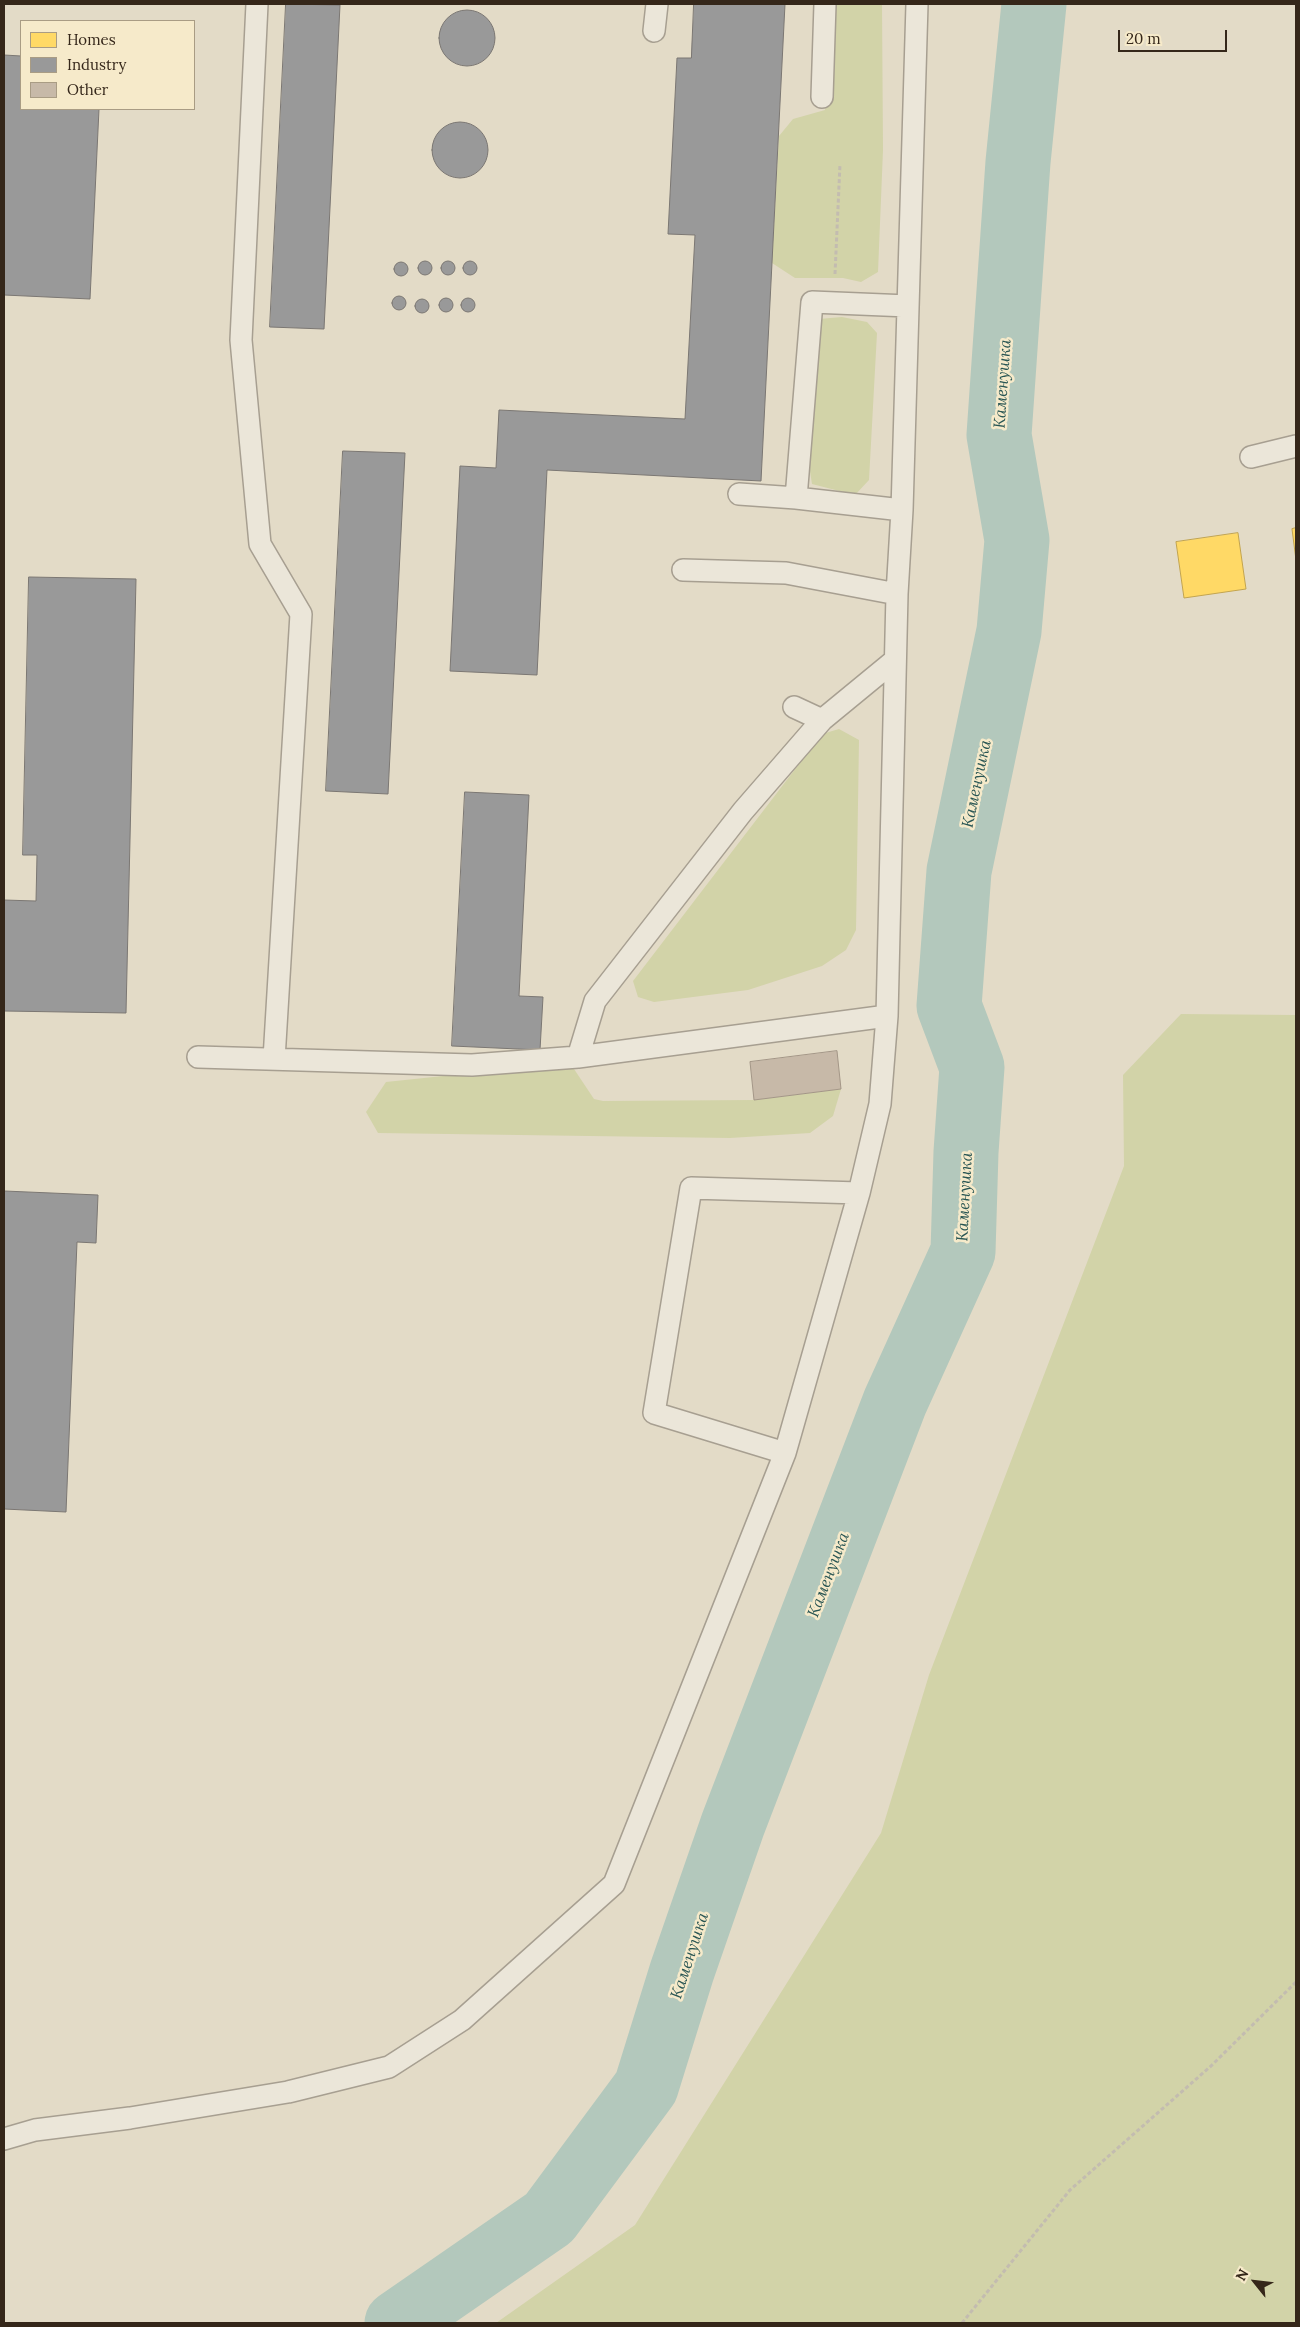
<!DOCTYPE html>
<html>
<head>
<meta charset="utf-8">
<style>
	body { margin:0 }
	#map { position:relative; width:1300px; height:2327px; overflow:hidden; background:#e3dbc7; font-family:Lora,serif }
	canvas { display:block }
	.frame { position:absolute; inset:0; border:5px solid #35271a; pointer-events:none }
	.legend { position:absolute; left:20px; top:20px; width:175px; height:90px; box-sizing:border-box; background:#f6eaca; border:1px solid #a99c84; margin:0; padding:6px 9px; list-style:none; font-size:15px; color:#35271a }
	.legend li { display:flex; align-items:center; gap:10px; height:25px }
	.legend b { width:25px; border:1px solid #a99c84 }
	.north { position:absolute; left:1230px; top:2257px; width:50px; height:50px; -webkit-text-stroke:4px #f6eaca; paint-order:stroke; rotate:299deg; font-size:14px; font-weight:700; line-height:20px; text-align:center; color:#35271a }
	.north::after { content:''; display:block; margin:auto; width:18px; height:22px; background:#35271a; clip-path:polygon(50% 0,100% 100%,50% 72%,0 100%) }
	.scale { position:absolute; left:1118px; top:30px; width:109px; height:22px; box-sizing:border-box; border:2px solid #35271a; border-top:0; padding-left:6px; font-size:15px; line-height:18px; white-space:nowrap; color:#35271a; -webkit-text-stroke:4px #f6eaca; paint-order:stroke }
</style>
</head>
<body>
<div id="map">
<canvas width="1300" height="2327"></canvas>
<div class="frame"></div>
<ul class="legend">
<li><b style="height:14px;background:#ffd966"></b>Homes</li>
<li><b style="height:14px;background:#999"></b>Industry</li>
<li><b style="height:14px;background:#c7b9a8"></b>Other</li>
</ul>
<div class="north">N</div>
<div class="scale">20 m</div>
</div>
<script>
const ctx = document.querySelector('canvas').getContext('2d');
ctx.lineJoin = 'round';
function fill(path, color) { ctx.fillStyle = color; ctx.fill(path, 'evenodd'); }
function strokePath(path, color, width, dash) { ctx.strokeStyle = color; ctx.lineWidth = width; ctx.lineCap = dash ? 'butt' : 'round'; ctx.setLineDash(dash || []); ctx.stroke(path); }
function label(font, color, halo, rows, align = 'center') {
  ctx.font = font + ' Lora,serif'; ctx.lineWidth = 5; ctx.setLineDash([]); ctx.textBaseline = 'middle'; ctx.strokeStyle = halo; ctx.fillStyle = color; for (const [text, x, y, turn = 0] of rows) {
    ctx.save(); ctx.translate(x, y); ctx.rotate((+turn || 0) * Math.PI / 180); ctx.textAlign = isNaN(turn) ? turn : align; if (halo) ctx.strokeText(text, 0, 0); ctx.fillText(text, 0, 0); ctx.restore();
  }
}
fill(new Path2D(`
	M 836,4 L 882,4 L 883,150 L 878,272 L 861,282 L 843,278 L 795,278 L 772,263 L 779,136 L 793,119 L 825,110 Z
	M 842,317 L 867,322 L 877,333 L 869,480 L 855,495 L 812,484 L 808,459 L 819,319 Z
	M 839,729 L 859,740 L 856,930 L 846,950 L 822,966 L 748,990 L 654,1002 L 638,997 L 633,981 L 822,734 Z
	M 1181,1014 L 1296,1015 L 1296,2323 L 496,2323 L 635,2225 L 881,1833 L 929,1675 L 1124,1166 L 1123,1075 Z
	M 572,1066 L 594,1099 L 603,1101 L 754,1100 L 841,1089 L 833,1116 L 810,1133 L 730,1138 L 378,1133 L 366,1112 L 386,1082 L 481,1072 Z`), '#d2d3a8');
const homes = new Path2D(`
	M 1296,528 L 1296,560 L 1292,529 Z
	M 1238,533 L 1246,589 L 1184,598 L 1176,542 Z`);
fill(homes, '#ffd966');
strokePath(homes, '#c2a44f', 1);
const industry = new Path2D(`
	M 286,4 L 340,5 L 324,329 L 270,327 Z
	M 694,4 L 785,4 L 761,481 L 547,470 L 537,675 L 450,671 L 460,466 L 496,468 L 499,410 L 685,419 L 695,235 L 668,234 L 677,58 L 691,58 Z
	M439 38a28 28 0 1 1 56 0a28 28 0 1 1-56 0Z
	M 4,55 L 21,56 L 21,109 L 99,109 L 90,299 L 4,295 Z
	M432 150a28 28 0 1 1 56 0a28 28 0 1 1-56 0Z
	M441 268a7 7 0 1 1 14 0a7 7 0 1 1-14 0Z
	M418 268a7 7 0 1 1 14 0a7 7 0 1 1-14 0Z
	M463 268a7 7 0 1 1 14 0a7 7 0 1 1-14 0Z
	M394 269a7 7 0 1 1 14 0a7 7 0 1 1-14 0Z
	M392 303a7 7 0 1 1 14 0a7 7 0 1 1-14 0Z
	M461 305a7 7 0 1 1 14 0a7 7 0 1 1-14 0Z
	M439 305a7 7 0 1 1 14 0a7 7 0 1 1-14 0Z
	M415 306a7 7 0 1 1 14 0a7 7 0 1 1-14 0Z
	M 343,451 L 405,453 L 388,794 L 326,791 Z
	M 29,577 L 136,579 L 126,1013 L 4,1011 L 4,900 L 36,901 L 37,855 L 23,855 Z
	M 465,792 L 529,795 L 519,996 L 543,997 L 540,1050 L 452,1046 Z
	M 4,1191 L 98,1195 L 96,1243 L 77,1242 L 66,1512 L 4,1509 Z`);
fill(industry, '#999');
strokePath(industry, '#7b7773', 1);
strokePath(new Path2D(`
	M 397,2323 L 549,2218 L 646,2087 L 682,1971 L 733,1824 L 895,1402 L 963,1252 L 966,1152 L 972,1067 L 949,1006 L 959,871 L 1009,631 L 1017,540 L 999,435 L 1018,162 L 1034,4`), '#b3c8bc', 65);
const building = new Path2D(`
	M 837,1051 L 841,1089 L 754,1100 L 750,1062 Z`);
fill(building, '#c7b9a8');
strokePath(building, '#a39687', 1);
const service = new Path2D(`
	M 257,4 L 241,340 L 260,544 L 301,614 L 274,1059
	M 654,31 L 657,4
	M 822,97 L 825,4
	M 1251,457 L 1296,446
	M 739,494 L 796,498
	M 902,510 L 796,498 L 812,302 L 908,306
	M 683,570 L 786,573 L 897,594
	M 794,707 L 822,720
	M 198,1057 L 472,1065 L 578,1057 L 887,1016
	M 578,1057 L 595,1001 L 743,811 L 822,720 L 895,660
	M 785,1453 L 654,1413 L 691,1188 L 859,1193
	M 4,2139 L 35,2130 L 130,2118 L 288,2092 L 389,2067 L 462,2020 L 614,1884 L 785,1453 L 859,1193 L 880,1104 L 887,1016 L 897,594 L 902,510 L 917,4`);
strokePath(service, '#a79f91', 24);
strokePath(new Path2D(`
	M 835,274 L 840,164
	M 962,2323 L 1070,2190 L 1211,2066 L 1296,1982`), '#c3bcb0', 3, [4, 2.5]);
strokePath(service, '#ebe6d9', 21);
label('italic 16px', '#285553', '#f6eaca', [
	["Каменушка",1003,384,-86],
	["Каменушка",977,784,-78],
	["Каменушка",965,1197,-87],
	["Каменушка",829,1575,-69],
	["Каменушка",690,1956,-72]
]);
</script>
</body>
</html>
